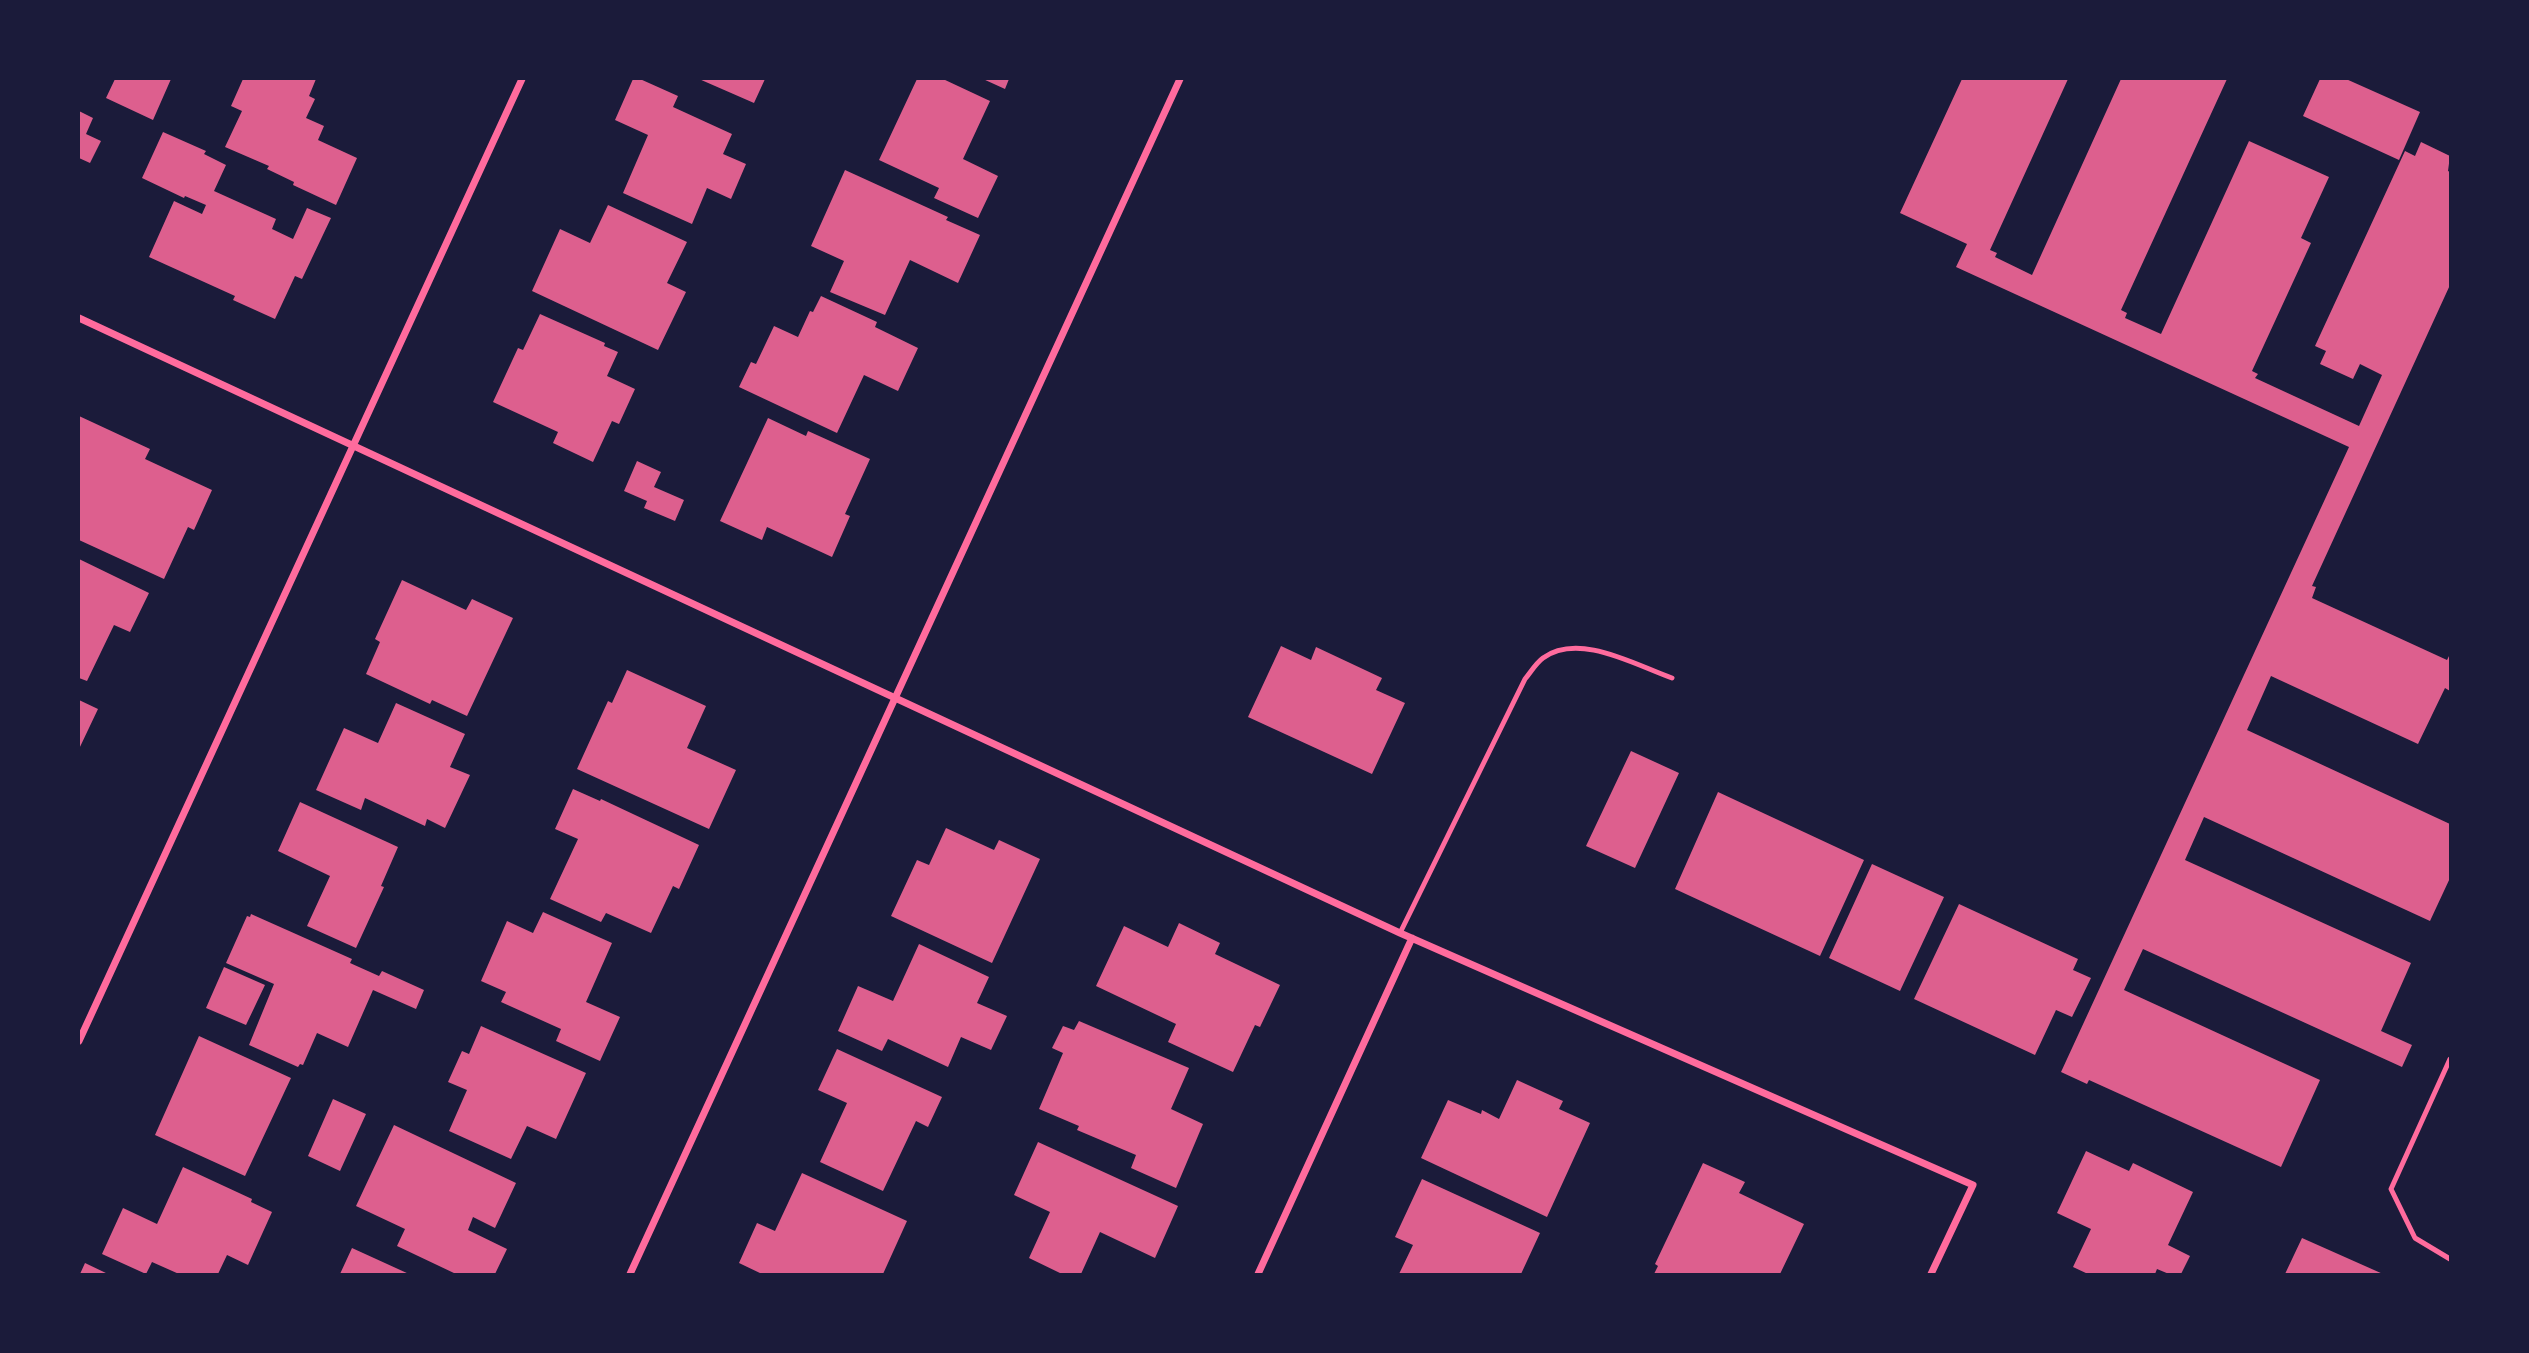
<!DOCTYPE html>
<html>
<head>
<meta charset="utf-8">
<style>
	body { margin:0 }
	#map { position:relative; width:2529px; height:1353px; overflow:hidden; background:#1b1b3a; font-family:"Roboto Serif",serif }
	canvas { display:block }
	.frame { position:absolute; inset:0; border:80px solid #1b1b3a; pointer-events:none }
</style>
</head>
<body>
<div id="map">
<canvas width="2529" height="1353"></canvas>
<div class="frame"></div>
</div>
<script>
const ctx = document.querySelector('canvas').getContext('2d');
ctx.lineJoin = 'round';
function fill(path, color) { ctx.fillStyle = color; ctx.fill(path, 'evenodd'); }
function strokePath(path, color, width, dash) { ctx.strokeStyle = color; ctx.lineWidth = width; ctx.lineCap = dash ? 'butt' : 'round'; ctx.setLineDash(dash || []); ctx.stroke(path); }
fill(new Path2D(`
	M 115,79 L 171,79 L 153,120 L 106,98 Z
	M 243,79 L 316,79 L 309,96 L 315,99 L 306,118 L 324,126 L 318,140 L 357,158 L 336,205 L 293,185 L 294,182 L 267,169 L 269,166 L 225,147 L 242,111 L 231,106 Z
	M 633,79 L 640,79 L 678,96 L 673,107 L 732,134 L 723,154 L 746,164 L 731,199 L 707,188 L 692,224 L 623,193 L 648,135 L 615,120 Z
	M 699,79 L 765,79 L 754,103 Z
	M 917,79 L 943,79 L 990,101 L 963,159 L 998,176 L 978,218 L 934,198 L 939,188 L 879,160 Z
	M 983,79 L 1009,79 L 1005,89 Z
	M 1962,79 L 2068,79 L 1990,250 L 1997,253 L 1995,257 L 2032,275 L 2121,79 L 2227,79 L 2121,310 L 2127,313 L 2125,318 L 2161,334 L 2249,141 L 2329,177 L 2301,238 L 2311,243 L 2252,371 L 2258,374 L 2255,378 L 2359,426 L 2382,375 L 2360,364 L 2353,379 L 2320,364 L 2326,351 L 2315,346 L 2405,151 L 2415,156 L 2421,142 L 2450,156 L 2448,171 L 2450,172 L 2450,285 L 2312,586 L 2316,587 L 2312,598 L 2447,660 L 2450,654 L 2450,691 L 2445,688 L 2418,744 L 2271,676 L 2247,730 L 2450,824 L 2450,878 L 2430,921 L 2204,817 L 2185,860 L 2411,963 L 2381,1031 L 2412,1045 L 2402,1067 L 2143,949 L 2124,990 L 2320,1080 L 2281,1167 L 2089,1080 L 2087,1084 L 2061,1072 L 2349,447 L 1956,267 L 1967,244 L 1900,213 Z
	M 2320,79 L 2346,79 L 2420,112 L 2399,160 L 2303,116 Z
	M 79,111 L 93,118 L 86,134 L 101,141 L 90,163 L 79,158 Z
	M 163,132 L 206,151 L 204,154 L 226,165 L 214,191 L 276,219 L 272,229 L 293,239 L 307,208 L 331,218 L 302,279 L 295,276 L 275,319 L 233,300 L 235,296 L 149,257 L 174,201 L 202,214 L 206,205 L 185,196 L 184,198 L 142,178 Z
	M 845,170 L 948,217 L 946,220 L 980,235 L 958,283 L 910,260 L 885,315 L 830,292 L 844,261 L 811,246 Z
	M 608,205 L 687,242 L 667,283 L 686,292 L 658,350 L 532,291 L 560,229 L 590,243 Z
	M 821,296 L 877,322 L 875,327 L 918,348 L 898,391 L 864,375 L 837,433 L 739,387 L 751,362 L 756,364 L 774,326 L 798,337 L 810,311 L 813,312 Z
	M 540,314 L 605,343 L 604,346 L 618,352 L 607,376 L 635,389 L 619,424 L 612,421 L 593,462 L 553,443 L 558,432 L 493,402 L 518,348 L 523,350 Z
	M 79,416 L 150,449 L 145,459 L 212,490 L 194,530 L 188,527 L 164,579 L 79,540 Z
	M 768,418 L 806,436 L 808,431 L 870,459 L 845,514 L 850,516 L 832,557 L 767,527 L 762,540 L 720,521 Z
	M 637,461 L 661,472 L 654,487 L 684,500 L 675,521 L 644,508 L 647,501 L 624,491 Z
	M 79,559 L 149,593 L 130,632 L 114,625 L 87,681 L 79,678 Z
	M 402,580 L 466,610 L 472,599 L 513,618 L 467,716 L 432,700 L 430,704 L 366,674 L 380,642 L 375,639 Z
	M 1281,646 L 1311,660 L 1316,647 L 1382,678 L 1376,690 L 1405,703 L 1372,774 L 1248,717 Z
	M 627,670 L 706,706 L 687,748 L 736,770 L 709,829 L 577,769 L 608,701 L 612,703 Z
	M 79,700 L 98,709 L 79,749 Z
	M 396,703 L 465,734 L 450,767 L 470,775 L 445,828 L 427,819 L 425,826 L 365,798 L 361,810 L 316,790 L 344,728 L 378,743 Z
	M 1631,751 L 1679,773 L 1635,868 L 1586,846 Z
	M 573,789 L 600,801 L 601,799 L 699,845 L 679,889 L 673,886 L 651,933 L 606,913 L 601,922 L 550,899 L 578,839 L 555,829 Z
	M 1718,792 L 1864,860 L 1820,956 L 1675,889 Z
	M 300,802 L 398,847 L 381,886 L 384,887 L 356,948 L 307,926 L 330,876 L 278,851 Z
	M 946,828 L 994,850 L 999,840 L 1040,859 L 992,963 L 891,916 L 917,860 L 929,865 Z
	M 1872,864 L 1944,897 L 1900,991 L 1829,958 Z
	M 1959,904 L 2078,959 L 2073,970 L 2091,978 L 2072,1017 L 2056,1010 L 2035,1055 L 1914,999 Z
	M 543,912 L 612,943 L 586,1002 L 620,1017 L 600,1061 L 556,1041 L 561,1029 L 501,1002 L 506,992 L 481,981 L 507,921 L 533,933 Z
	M 251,914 L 352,959 L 350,963 L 379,976 L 382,971 L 424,990 L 416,1009 L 373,990 L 348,1047 L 317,1033 L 303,1065 L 300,1064 L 298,1067 L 249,1045 L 274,984 L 226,963 L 247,916 L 250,917 Z
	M 1179,923 L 1220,943 L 1215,954 L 1280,985 L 1260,1027 L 1255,1025 L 1233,1072 L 1168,1042 L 1176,1024 L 1096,986 L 1124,926 L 1168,947 Z
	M 919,944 L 989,977 L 977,1003 L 1007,1016 L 991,1050 L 961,1037 L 948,1067 L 888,1039 L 882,1051 L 838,1031 L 858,986 L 893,1001 Z
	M 224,967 L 265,985 L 246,1025 L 206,1008 Z
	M 1079,1021 L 1189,1068 L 1171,1109 L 1203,1124 L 1176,1188 L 1131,1168 L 1136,1155 L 1077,1130 L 1079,1126 L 1039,1109 L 1063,1053 L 1052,1048 L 1063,1026 L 1074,1030 Z
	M 481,1026 L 586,1073 L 556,1139 L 527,1126 L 511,1159 L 449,1131 L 467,1090 L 448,1082 L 462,1051 L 469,1054 Z
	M 199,1036 L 291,1078 L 245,1176 L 155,1135 Z
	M 837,1049 L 942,1097 L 928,1127 L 916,1121 L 883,1191 L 820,1162 L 847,1103 L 818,1090 Z
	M 1517,1080 L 1563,1101 L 1559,1109 L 1590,1123 L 1547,1217 L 1421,1158 L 1448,1100 L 1481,1114 L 1482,1110 L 1499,1119 Z
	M 333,1099 L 366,1114 L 340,1171 L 308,1156 Z
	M 394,1125 L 516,1183 L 495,1228 L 473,1217 L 468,1230 L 507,1249 L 495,1274 L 456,1274 L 397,1246 L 405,1229 L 356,1206 Z
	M 1038,1142 L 1178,1206 L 1155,1258 L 1100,1232 L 1081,1274 L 1062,1274 L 1029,1258 L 1050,1212 L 1014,1195 Z
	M 2086,1151 L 2129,1171 L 2133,1163 L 2193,1192 L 2168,1245 L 2190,1256 L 2181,1274 L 2169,1274 L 2157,1269 L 2155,1274 L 2088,1274 L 2073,1267 L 2091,1229 L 2057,1213 Z
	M 1703,1163 L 1745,1182 L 1739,1193 L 1804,1224 L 1780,1274 L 1654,1274 L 1658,1266 L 1655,1264 Z
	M 183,1167 L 252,1199 L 251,1202 L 272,1212 L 248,1265 L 227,1255 L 218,1274 L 179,1274 L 152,1262 L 146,1274 L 102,1254 L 123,1208 L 157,1224 Z
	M 802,1173 L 907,1221 L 883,1274 L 762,1274 L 739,1263 L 757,1223 L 775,1231 Z
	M 1422,1179 L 1540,1233 L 1521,1274 L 1399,1274 L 1413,1245 L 1395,1237 Z
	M 2302,1238 L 2383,1274 L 2285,1274 Z
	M 352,1248 L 409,1274 L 340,1274 Z
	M 85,1263 L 108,1274 L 80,1274 Z`), '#dd5f8e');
strokePath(new Path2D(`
	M 1400,933 L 1525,679 C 1530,673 1536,663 1543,658 C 1579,632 1635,665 1672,678
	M 2450,1059 L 2391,1189 L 2415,1238 L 2450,1259`), '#ff6b9d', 5);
strokePath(new Path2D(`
	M 79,318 L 1400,933 L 1973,1185 L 1931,1274
	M 79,1041 L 522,79
	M 630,1274 L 1180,79
	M 1258,1274 L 1412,938`), '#ff6b9d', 7);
</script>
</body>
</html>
